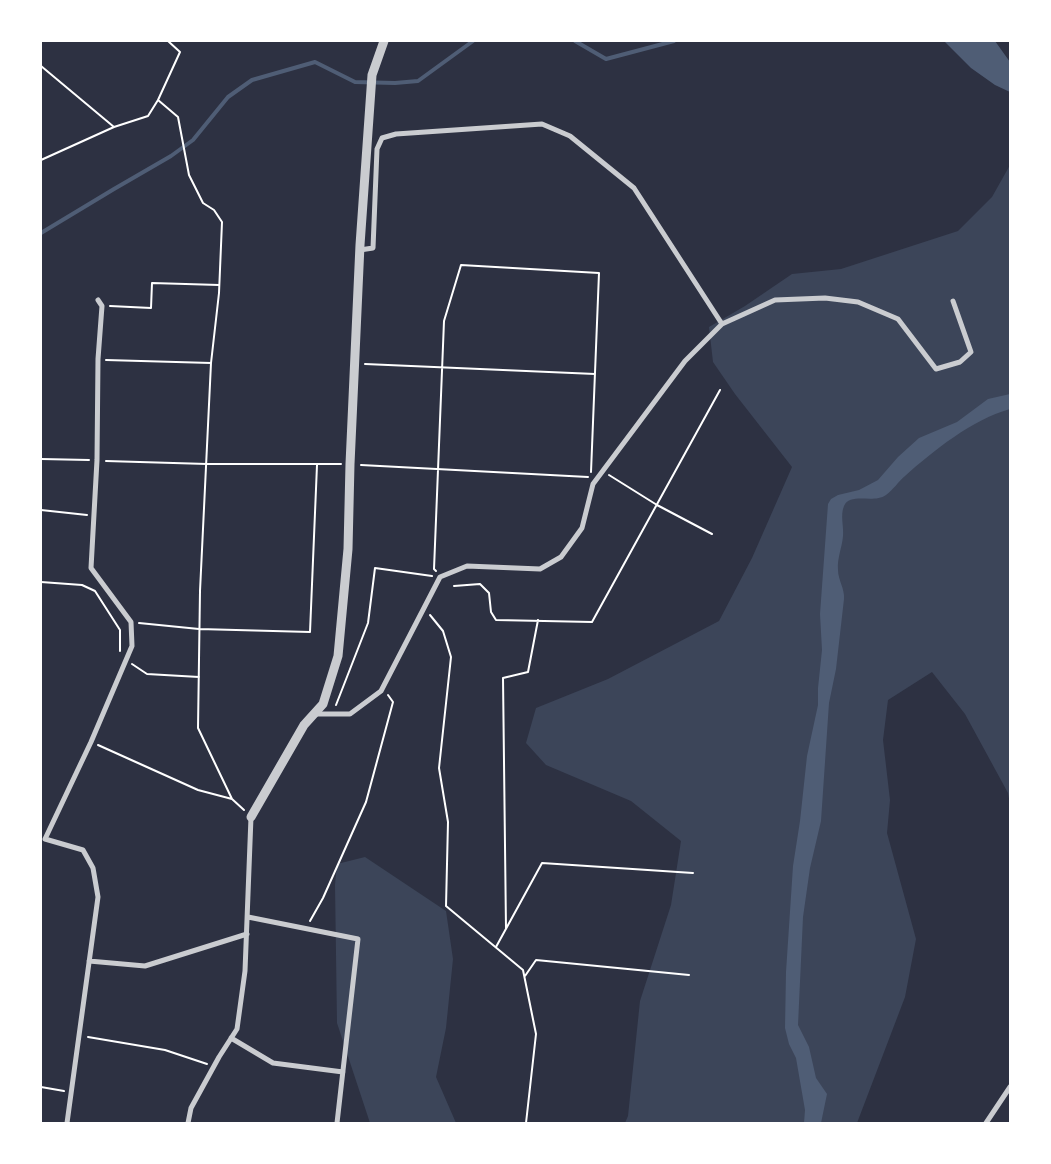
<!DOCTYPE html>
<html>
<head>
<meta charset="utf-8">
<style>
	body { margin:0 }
	#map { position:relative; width:1051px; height:1164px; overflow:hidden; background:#2d3142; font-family:"Work Sans",sans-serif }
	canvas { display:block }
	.frame { position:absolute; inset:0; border:42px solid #fff; pointer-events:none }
</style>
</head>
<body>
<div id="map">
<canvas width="1051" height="1164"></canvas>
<div class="frame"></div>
</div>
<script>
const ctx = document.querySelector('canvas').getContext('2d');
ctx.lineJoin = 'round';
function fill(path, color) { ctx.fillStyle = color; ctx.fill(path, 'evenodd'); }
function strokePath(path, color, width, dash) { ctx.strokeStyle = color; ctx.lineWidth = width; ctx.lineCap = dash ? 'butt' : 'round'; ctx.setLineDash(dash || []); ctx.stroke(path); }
fill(new Path2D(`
	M 1010,165 L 1010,804 L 1008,793 L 965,714 L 932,672 L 888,700 L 883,740 L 890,800 L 887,833 L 916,939 L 905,997 L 857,1123 L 625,1123 L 628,1116 L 640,1001 L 671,905 L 681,841 L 631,801 L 546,765 L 526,743 L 536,708 L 608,679 L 719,621 L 752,558 L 792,467 L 735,394 L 713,362 L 709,327 L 745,306 L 792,274 L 841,269 L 958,231 L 992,197 Z
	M 365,857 L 446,911 L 453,959 L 446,1028 L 436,1077 L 456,1123 L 370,1123 L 337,1023 L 335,885 L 337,864 Z`), '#3c4559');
fill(new Path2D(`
	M 944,41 L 995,41 L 1010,62 L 1010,92 L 995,85 L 971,68 Z
	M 1010,394 L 1010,409 C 973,419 933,451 905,476 C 898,482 893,490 886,495 C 874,504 850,492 844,506 C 840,515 844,527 843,536 C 842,548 837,558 838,570 C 838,580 845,589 844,599 L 836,669 L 829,703 L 821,821 L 810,868 L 803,917 L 798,1025 L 809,1047 L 816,1078 L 827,1094 L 821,1123 L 804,1123 L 805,1110 L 796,1058 L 789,1044 L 785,1028 L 786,972 L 793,866 L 800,821 L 807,756 L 818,705 L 818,688 L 822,650 L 820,614 L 828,504 L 831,499 L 838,495 L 859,490 L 878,480 L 898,457 L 919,438 L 957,422 L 988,399 Z`), '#4f5d75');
strokePath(new Path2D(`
	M 575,41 L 606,59 L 674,41
	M 41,233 L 114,189 L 171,156 L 193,140 L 228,97 L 252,80 L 315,62 L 355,82 L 395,83 L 418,81 L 473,41`), '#4f5d75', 4);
strokePath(new Path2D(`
	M 168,41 L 180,52 L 158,100 L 178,117 L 189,175 L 203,203 L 214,210 L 222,222 L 219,293 L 211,363 L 200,591 L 198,728 L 232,799 L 244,810
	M 41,66 L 114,127
	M 41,160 L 114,127 L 148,116 L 158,100
	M 110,306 L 151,308 L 152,283 L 219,285
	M 106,360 L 211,363
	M 365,364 L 595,374
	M 41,459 L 89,460
	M 106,461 L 207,464 L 341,464
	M 361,465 L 588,477
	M 609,475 L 657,505 L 712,534
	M 41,510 L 87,515
	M 436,571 L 434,569 L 444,321 L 461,265 L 599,273 L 591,472
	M 41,582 L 82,585 L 95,591 L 120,630 L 120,651
	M 454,586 L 480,584 L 489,593 L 491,612 L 496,620 L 592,622 L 720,390
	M 430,615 L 443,631 L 451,657 L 439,768 L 448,822 L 446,906 L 523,970 L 536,1034 L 526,1123
	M 139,623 L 199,629 L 310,632 L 317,465
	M 132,664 L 147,674 L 199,677
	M 336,705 L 368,623 L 375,568 L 432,576
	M 98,745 L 198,790 L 232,799
	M 310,921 L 323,898 L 366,802 L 393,702 L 388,695
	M 506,929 L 503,678 L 528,672 L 538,620
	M 496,947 L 542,863 L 693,873
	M 525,976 L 536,960 L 689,975
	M 88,1037 L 165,1050 L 207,1064
	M 41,1087 L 64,1091`), '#fff', 2);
strokePath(new Path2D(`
	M 360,250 L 373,248 L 377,149 L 382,138 L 396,134 L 542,124 L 570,136 L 634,188 L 722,324
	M 315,714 L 350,714 L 381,691 L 440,577 L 467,566 L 540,569 L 561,557 L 582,528 L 593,484 L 685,361 L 722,324 L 775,300 L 825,298 L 858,302 L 898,319 L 936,369 L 960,362 L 971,352 L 953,301
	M 248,917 L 358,939 L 337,1123
	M 89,961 L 145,966 L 247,934
	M 231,1038 L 273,1063 L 343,1072
	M 67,1123 L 98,897 L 93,868 L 83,850 L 45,839 L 91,742 L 132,646 L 131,622 L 91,568 L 97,460 L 98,359 L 102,306 L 98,300
	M 188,1123 L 191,1108 L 219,1057 L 237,1029 L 245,971 L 251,817
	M 986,1123 L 1010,1087`), '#caccd0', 5);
strokePath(new Path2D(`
	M 251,817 L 304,725 L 323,704 L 338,656 L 348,549 L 350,464 L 360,245 L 372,75 L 384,41`), '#caccd0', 9);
</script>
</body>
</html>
